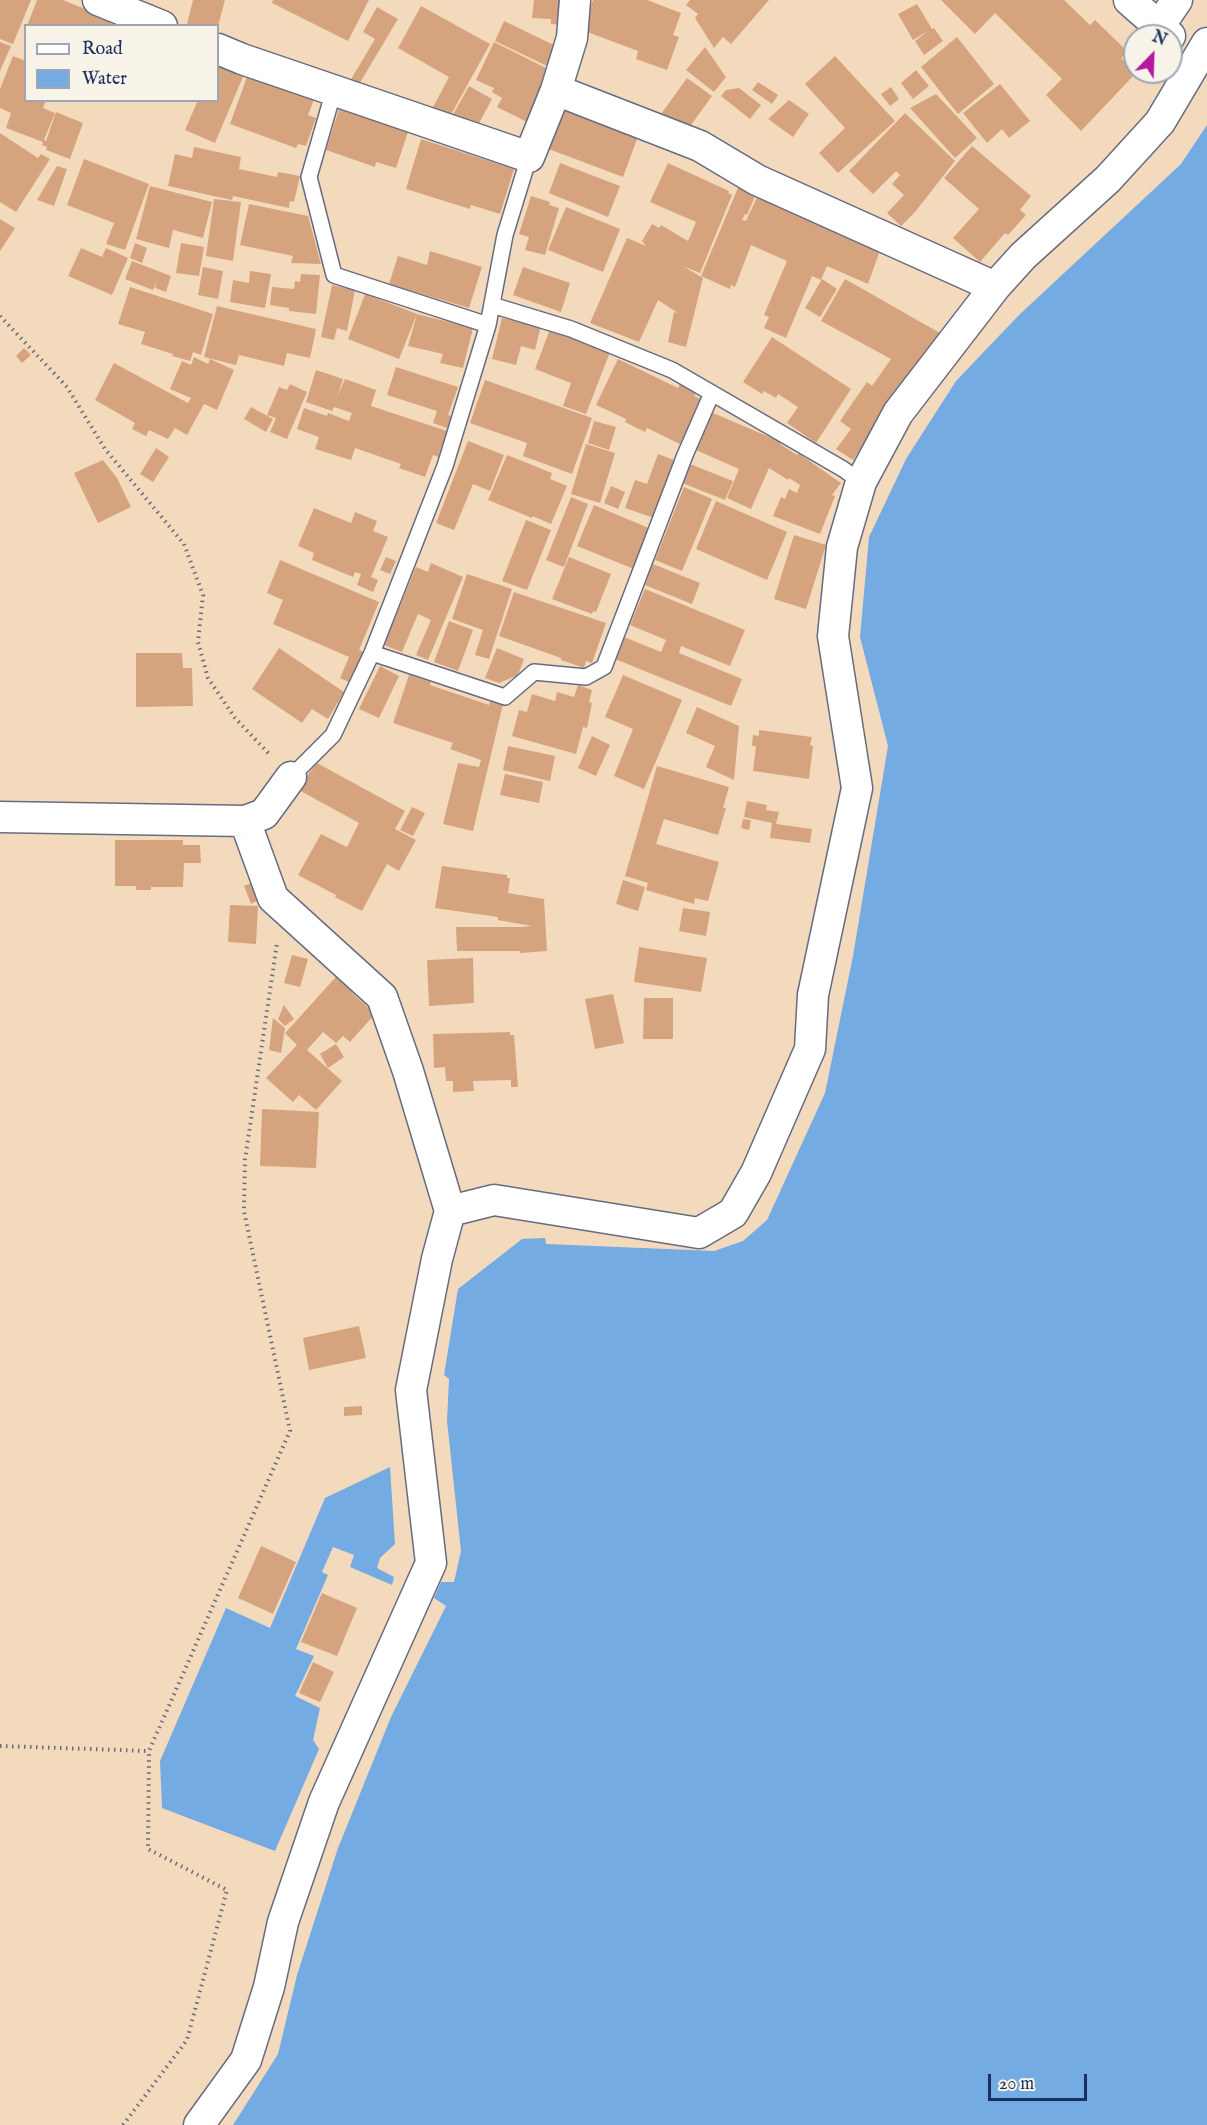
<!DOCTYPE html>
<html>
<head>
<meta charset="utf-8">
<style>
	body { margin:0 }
	#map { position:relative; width:1207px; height:2125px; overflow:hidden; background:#f4dabd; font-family:"IM FELL English",serif }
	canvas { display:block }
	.legend { position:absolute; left:24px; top:24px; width:195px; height:78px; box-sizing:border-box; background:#f7f3e8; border:2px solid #9fa5b1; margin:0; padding:8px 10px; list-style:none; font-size:18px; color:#1b2f5e }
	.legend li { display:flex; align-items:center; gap:12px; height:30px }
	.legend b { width:30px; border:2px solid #9fa5b1 }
	.north { position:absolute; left:1123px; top:24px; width:60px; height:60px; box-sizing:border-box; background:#f7f3e8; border:2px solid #9fa5b1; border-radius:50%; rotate:23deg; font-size:16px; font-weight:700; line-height:24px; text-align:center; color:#1b2f5e }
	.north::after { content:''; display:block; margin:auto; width:21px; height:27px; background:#b5179e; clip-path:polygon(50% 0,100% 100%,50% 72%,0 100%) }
	.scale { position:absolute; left:988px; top:2074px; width:99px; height:27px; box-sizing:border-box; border:3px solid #1b2f5e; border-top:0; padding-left:8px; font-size:18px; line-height:21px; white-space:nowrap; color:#1b2f5e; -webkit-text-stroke:4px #f7f3e8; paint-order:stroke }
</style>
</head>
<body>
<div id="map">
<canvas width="1207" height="2125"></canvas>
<ul class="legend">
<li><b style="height:8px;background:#fff"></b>Road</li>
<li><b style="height:16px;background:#73abe2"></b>Water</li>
</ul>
<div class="north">N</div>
<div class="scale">20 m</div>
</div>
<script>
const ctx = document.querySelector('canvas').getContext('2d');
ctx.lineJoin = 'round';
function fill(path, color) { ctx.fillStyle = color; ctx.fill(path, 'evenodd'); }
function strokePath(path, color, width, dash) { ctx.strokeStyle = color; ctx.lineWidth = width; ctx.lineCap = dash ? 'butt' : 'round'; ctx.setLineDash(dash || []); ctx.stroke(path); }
fill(new Path2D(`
	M 1207,125 L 1207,2125 L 233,2125 L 278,2054 L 297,1975 L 338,1848 L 391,1717 L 446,1606 L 434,1598 L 441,1582 L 454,1582 L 461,1551 L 447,1421 L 449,1379 L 444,1375 L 458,1289 L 522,1239 L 545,1238 L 546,1244 L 714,1251 L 743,1241 L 767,1220 L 825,1093 L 853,956 L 888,746 L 860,637 L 869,537 L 906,459 L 956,381 L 1019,315 L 1181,164 Z
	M 390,1467 L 395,1544 L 380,1558 L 377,1568 L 394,1577 L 392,1585 L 350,1567 L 354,1555 L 333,1547 L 322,1572 L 328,1575 L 296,1649 L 314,1656 L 295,1696 L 320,1708 L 313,1740 L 319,1749 L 275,1851 L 162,1808 L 160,1761 L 226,1608 L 270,1628 L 325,1498 Z`), '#73abe2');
fill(new Path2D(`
	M 0,0 L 31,0 L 13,44 L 0,39 Z
	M 37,0 L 63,0 L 112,20 L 110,26 L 27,26 Z
	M 193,0 L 225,0 L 218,26 L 187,24 Z
	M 273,0 L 369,0 L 348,41 L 272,3 Z
	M 534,0 L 566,0 L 563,25 L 551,24 L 551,19 L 532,18 Z
	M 593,0 L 647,0 L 681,13 L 673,35 L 679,37 L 667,70 L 636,59 L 638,51 L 582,30 Z
	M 690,0 L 769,0 L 731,44 L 723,37 L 714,48 L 695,18 L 698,14 L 686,5 Z
	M 941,0 L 1064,0 L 1090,25 L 1095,20 L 1128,52 L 1121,58 L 1136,73 L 1081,131 L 1046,95 L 1062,79 L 995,13 L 975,34 Z
	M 917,4 L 932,29 L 934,28 L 943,41 L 924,55 L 915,41 L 928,31 L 913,40 L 898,14 Z
	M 421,6 L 490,44 L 448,120 L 431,111 L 449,77 L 398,48 Z
	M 377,7 L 398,19 L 358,86 L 350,81 L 375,39 L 363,32 Z
	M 504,21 L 556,46 L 547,66 L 495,41 Z
	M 957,37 L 994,84 L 958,114 L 921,67 Z
	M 0,42 L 11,46 L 0,71 Z
	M 494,42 L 554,72 L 529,123 L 497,107 L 502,98 L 492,92 L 494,88 L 476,80 Z
	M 705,47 L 726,77 L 714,92 L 686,70 Z
	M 13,56 L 26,61 L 26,100 L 46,100 L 43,108 L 55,113 L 44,140 L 46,141 L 56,112 L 83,123 L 70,159 L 46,150 L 47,147 L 42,145 L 43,142 L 6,128 L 11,113 L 0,108 L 0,89 Z
	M 835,56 L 895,121 L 838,173 L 819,153 L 845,128 L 805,84 Z
	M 218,61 L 245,72 L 215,143 L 185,130 L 198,100 L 218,100 Z
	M 916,70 L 929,86 L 913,99 L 901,83 Z
	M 248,74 L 316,94 L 308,115 L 316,118 L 306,146 L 298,144 L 296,148 L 230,124 Z
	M 687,78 L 712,96 L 686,132 L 661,114 Z
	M 758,82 L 778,95 L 772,104 L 752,90 Z
	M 1000,84 L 1030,121 L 1009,138 L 1002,129 L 987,143 L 963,113 Z
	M 469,86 L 492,99 L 477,127 L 450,120 Z
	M 891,87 L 899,99 L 890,106 L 881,94 Z
	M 739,88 L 761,105 L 750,119 L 721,96 L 726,90 Z
	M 936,94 L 977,138 L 955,158 L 910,108 Z
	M 789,100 L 809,114 L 793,137 L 768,119 Z
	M 563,102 L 640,131 L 623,177 L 546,148 Z
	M 340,106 L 409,129 L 396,168 L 376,162 L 375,167 L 326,150 Z
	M 905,113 L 955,161 L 915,212 L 901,226 L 887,213 L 904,195 L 892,184 L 900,175 L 896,171 L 873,194 L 849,171 Z
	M 0,133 L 38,158 L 41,154 L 50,159 L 16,212 L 0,202 Z
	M 421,139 L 514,169 L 500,214 L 471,205 L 470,209 L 406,189 Z
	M 972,146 L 1031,196 L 1020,210 L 1026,215 L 1008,235 L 1005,233 L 980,262 L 953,238 L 979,209 L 944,178 Z
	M 194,147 L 241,157 L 239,169 L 277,177 L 278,172 L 300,176 L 294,202 L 290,201 L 289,208 L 233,196 L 232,200 L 168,186 L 175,154 L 192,158 Z
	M 84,159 L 149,184 L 125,250 L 106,244 L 114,223 L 67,205 Z
	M 560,163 L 620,186 L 608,217 L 549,193 Z
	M 668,163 L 729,191 L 728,193 L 732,195 L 700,273 L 683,266 L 703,278 L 686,347 L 668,342 L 674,312 L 678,313 L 658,300 L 639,342 L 590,323 L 627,238 L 646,246 L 642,241 L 652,224 L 659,228 L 661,225 L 688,241 L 696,222 L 650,202 Z
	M 57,166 L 67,169 L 54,206 L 37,200 Z
	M 740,183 L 756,194 L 747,215 L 745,214 L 742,220 L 746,221 L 758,195 L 834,228 L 833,231 L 841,234 L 882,245 L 868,284 L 827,266 L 821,280 L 812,276 L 786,338 L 764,328 L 769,317 L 764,315 L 787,261 L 751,245 L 735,287 L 731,285 L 730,289 L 701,276 Z
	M 150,186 L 212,202 L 203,238 L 173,230 L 169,248 L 136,239 Z
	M 531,196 L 550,202 L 549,205 L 559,208 L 545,255 L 525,250 L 529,237 L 519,234 Z
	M 214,199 L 241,202 L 233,261 L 206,256 Z
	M 249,204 L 308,216 L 321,264 L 291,263 L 293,256 L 240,245 Z
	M 566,207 L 620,229 L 603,272 L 548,250 Z
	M 0,219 L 15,228 L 0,251 Z
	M 135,243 L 147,248 L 142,263 L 130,258 Z
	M 181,243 L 204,247 L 199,276 L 176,273 Z
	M 81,248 L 102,257 L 106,248 L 128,258 L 112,295 L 68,276 Z
	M 430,251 L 482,267 L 469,308 L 389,284 L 398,256 L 427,265 Z
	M 132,261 L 171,276 L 166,292 L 155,288 L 157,280 L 153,290 L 125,279 Z
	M 203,267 L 223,271 L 218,299 L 198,295 Z
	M 523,267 L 570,283 L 561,312 L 513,295 Z
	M 250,271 L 271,274 L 265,308 L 230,302 L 233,280 L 249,283 Z
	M 301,274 L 320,275 L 316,314 L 289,311 L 289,308 L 270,305 L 272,287 L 294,289 L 295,281 L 300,282 Z
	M 822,279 L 837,289 L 820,317 L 805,308 Z
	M 845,279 L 940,333 L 853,460 L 836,449 L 851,429 L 840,421 L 867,382 L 872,386 L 891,359 L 821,321 Z
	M 332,285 L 355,290 L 347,331 L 337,328 L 334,340 L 321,337 Z
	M 130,287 L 213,314 L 201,355 L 193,352 L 190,361 L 172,356 L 173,354 L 141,344 L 145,332 L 118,324 Z
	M 365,294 L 417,314 L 399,359 L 348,339 Z
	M 217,306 L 316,329 L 310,358 L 287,353 L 284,366 L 239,355 L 236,365 L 204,357 Z
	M 417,314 L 473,328 L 463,368 L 440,363 L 443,354 L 408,346 Z
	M 502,318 L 541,326 L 535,350 L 521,346 L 516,365 L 492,359 Z
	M 550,329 L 610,352 L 586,414 L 563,406 L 571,383 L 535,369 Z
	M 772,337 L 851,389 L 816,443 L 787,423 L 798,407 L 778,394 L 776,398 L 764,391 L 762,394 L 743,382 Z
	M 24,348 L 31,355 L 22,363 L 16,356 Z
	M 194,357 L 208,364 L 210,359 L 234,370 L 217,410 L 204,404 L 187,435 L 175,428 L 168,439 L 149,430 L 146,436 L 132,429 L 135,423 L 95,400 L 114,363 L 188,403 L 191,398 L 170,389 L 182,361 L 191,365 Z
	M 618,359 L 678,388 L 680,384 L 697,392 L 694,396 L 701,399 L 680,444 L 647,428 L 645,432 L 625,422 L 626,419 L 596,405 Z
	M 396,367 L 458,387 L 448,415 L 451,416 L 447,428 L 433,423 L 437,411 L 387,395 Z
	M 316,370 L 343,379 L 337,397 L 345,379 L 376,390 L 371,406 L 447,431 L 438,457 L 433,455 L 425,477 L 399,468 L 401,464 L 355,448 L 351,460 L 315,449 L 319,437 L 297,429 L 304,408 L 327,416 L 328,413 L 349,421 L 352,413 L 334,407 L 332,411 L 306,402 Z
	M 485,380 L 592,418 L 572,474 L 523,456 L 527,443 L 470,423 Z
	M 290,384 L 307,392 L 287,439 L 270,432 L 276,418 L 267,415 L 279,387 L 287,390 Z
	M 251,407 L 273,419 L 266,432 L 244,419 Z
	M 713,413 L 781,442 L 780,444 L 797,455 L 798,453 L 841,483 L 832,495 L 835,496 L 820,534 L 773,516 L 781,497 L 785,499 L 789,489 L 797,493 L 800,485 L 789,478 L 788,480 L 769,468 L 751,509 L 727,498 L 739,469 L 696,450 Z
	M 594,421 L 616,427 L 609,450 L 588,443 Z
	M 468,441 L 504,455 L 490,491 L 473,484 L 454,530 L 436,523 Z
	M 586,444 L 615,453 L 600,503 L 571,494 Z
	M 156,448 L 169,457 L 153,482 L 140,474 Z
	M 658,454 L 674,460 L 654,518 L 625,508 L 635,480 L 647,484 Z
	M 507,455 L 552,473 L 550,479 L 567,486 L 551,524 L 533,516 L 532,518 L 488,500 Z
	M 103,460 L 117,478 L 131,507 L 98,523 L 74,473 Z
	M 690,464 L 733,481 L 725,500 L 682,483 Z
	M 611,486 L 625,492 L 618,509 L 604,503 Z
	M 684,487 L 712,499 L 682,571 L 655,560 Z
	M 571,497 L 588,504 L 564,567 L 546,560 Z
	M 716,501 L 787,532 L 767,580 L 696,549 Z
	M 594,505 L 651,529 L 634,569 L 577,546 Z
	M 314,508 L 351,523 L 355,512 L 377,521 L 373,531 L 388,537 L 371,577 L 378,580 L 373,592 L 357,585 L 361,574 L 355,572 L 353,577 L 312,560 L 314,553 L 298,546 Z
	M 526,520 L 551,530 L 527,590 L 502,581 Z
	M 794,535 L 826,545 L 806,609 L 774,599 Z
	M 386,557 L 396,561 L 390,574 L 380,570 Z
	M 569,557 L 611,574 L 596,612 L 593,611 L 592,614 L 552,599 Z
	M 280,560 L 379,602 L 359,650 L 364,652 L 351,683 L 340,678 L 349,657 L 273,624 L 283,600 L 267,593 Z
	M 431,563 L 463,577 L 428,660 L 416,655 L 431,620 L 418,614 L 402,652 L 384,645 L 416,567 L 428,572 Z
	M 653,564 L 700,583 L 692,604 L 645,585 Z
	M 467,574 L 512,589 L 489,659 L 475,655 L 483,630 L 452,619 Z
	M 645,589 L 745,630 L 730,666 L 681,646 L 679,653 L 742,679 L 731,706 L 615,659 L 624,637 L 661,652 L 666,640 L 630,625 Z
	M 514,592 L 606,623 L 592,663 L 586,661 L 584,668 L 561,660 L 561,658 L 499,636 Z
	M 449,621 L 473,630 L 458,671 L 434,662 Z
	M 279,648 L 344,692 L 328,719 L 312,709 L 302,723 L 252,689 Z
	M 497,648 L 524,659 L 518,675 L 499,683 L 485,678 Z
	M 136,653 L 182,653 L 183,668 L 192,668 L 193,706 L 136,707 Z
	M 380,666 L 399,676 L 379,718 L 359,709 Z
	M 409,675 L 431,682 L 430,685 L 489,705 L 490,701 L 503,704 L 473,831 L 443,824 L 458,763 L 479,767 L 481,760 L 450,749 L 453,743 L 393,723 Z
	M 623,675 L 682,700 L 644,789 L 614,776 L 633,729 L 605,717 Z
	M 578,685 L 592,690 L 589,702 L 592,703 L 587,728 L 583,727 L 576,754 L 512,736 L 519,710 L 527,712 L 532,694 L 555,701 L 557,692 L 574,697 Z
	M 697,707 L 739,726 L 734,780 L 706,767 L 715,746 L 686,733 Z
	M 759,730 L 812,737 L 810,745 L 813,746 L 809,779 L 753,771 L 756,746 L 752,746 L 753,735 L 759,736 Z
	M 592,736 L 610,745 L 596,776 L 578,768 Z
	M 508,746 L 555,756 L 550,781 L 503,770 Z
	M 317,763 L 405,811 L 395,829 L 416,840 L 399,871 L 387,864 L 362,911 L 335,897 L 336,895 L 298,875 L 321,834 L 347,847 L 359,823 L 297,789 Z
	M 657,766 L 729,787 L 723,808 L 726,808 L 718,835 L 664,819 L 656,844 L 719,862 L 708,901 L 695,898 L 694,904 L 646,890 L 648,883 L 625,876 Z
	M 505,774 L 543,782 L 539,803 L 500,795 Z
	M 747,801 L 767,805 L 766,810 L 779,812 L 776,824 L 812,829 L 810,843 L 770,838 L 772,823 L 744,817 Z
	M 412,807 L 425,813 L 413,836 L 400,830 Z
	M 743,819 L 751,820 L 749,830 L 741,828 Z
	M 115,840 L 183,840 L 183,845 L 200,845 L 201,863 L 184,863 L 183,887 L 151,887 L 151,890 L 136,890 L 136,886 L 115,886 Z
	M 442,866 L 507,875 L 507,878 L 510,878 L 508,893 L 544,899 L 547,951 L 520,953 L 520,951 L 457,951 L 456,927 L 522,927 L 532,926 L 498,920 L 498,917 L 435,908 Z
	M 623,880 L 645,887 L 638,911 L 616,904 Z
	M 251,883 L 258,900 L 251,904 L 244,886 Z
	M 230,905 L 258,906 L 256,944 L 228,942 Z
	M 683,908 L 710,912 L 706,936 L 679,931 Z
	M 639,947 L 707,958 L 701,992 L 634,982 Z
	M 292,955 L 308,959 L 300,987 L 284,983 Z
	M 473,958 L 474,1003 L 429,1006 L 427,960 Z
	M 342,970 L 358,986 L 352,993 L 375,1014 L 350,1042 L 343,1036 L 336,1043 L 323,1032 L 307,1050 L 342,1081 L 316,1110 L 299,1095 L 293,1102 L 266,1078 L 297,1045 L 285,1033 L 288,1030 L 290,1031 L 288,1030 Z
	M 613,994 L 624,1043 L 595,1049 L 585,999 Z
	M 644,998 L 673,998 L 673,1039 L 643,1039 Z
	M 284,1005 L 294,1019 L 285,1026 L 278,1019 Z
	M 273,1018 L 285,1028 L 281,1053 L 269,1050 Z
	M 510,1032 L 510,1035 L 514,1035 L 518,1087 L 511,1087 L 511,1080 L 473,1081 L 474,1091 L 453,1092 L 453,1081 L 446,1081 L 445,1067 L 434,1068 L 433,1034 Z
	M 336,1044 L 344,1057 L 328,1068 L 320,1054 Z
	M 262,1109 L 319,1112 L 316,1168 L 260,1166 Z
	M 359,1326 L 366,1358 L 309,1370 L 303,1338 Z
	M 362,1406 L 362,1415 L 344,1416 L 344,1407 Z
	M 261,1546 L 296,1562 L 273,1614 L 238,1598 Z
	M 322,1593 L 357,1608 L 337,1656 L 301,1642 Z
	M 313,1662 L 334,1672 L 320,1702 L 299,1693 Z`), '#d5a47f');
const service = new Path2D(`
	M 334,90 L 309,177 L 334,275 L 488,325
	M 492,305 L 571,329 L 672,370 L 843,469 L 861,482
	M 372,653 L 505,697 L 534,672 L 586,677 L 604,667 L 685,455 L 712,393
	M 291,777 L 333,735 L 372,653 L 445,466 L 488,325 L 505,235 L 529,157`);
const minor = new Path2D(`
	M 98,0 L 162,26
	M 1129,0 L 1170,36
	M 1160,25 L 1177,0
	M 218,49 L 242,59 L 529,157 L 556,90 L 572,38 L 575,0
	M 556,90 L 700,146 L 757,180 L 995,287
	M 0,817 L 245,821 L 264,814 L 291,777
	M 450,1211 L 494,1200 L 699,1233 L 733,1213 L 756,1173 L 810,1049 L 813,995 L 857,788 L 833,636 L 842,547 L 861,482 L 898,413 L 995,287 L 1023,256 L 1108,179 L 1160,122 L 1207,43
	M 199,2125 L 246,2060 L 269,1987 L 283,1922 L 324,1802 L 431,1563 L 411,1390 L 437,1259 L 450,1211 L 408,1071 L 382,997 L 273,898 L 245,821`);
strokePath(service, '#676b7f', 18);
strokePath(minor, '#676b7f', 33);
strokePath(new Path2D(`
	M 0,316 L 67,387 L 105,449 L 184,544 L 203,595 L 198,642 L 208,678 L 235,718 L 270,755
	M 0,1746 L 149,1751
	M 123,2125 L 187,2040 L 227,1890 L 148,1849 L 149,1751 L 290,1431 L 244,1211 L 245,1160 L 277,943`), '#676b7f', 4, [1.5, 4.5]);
strokePath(service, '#fff', 15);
strokePath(minor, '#fff', 30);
</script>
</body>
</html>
